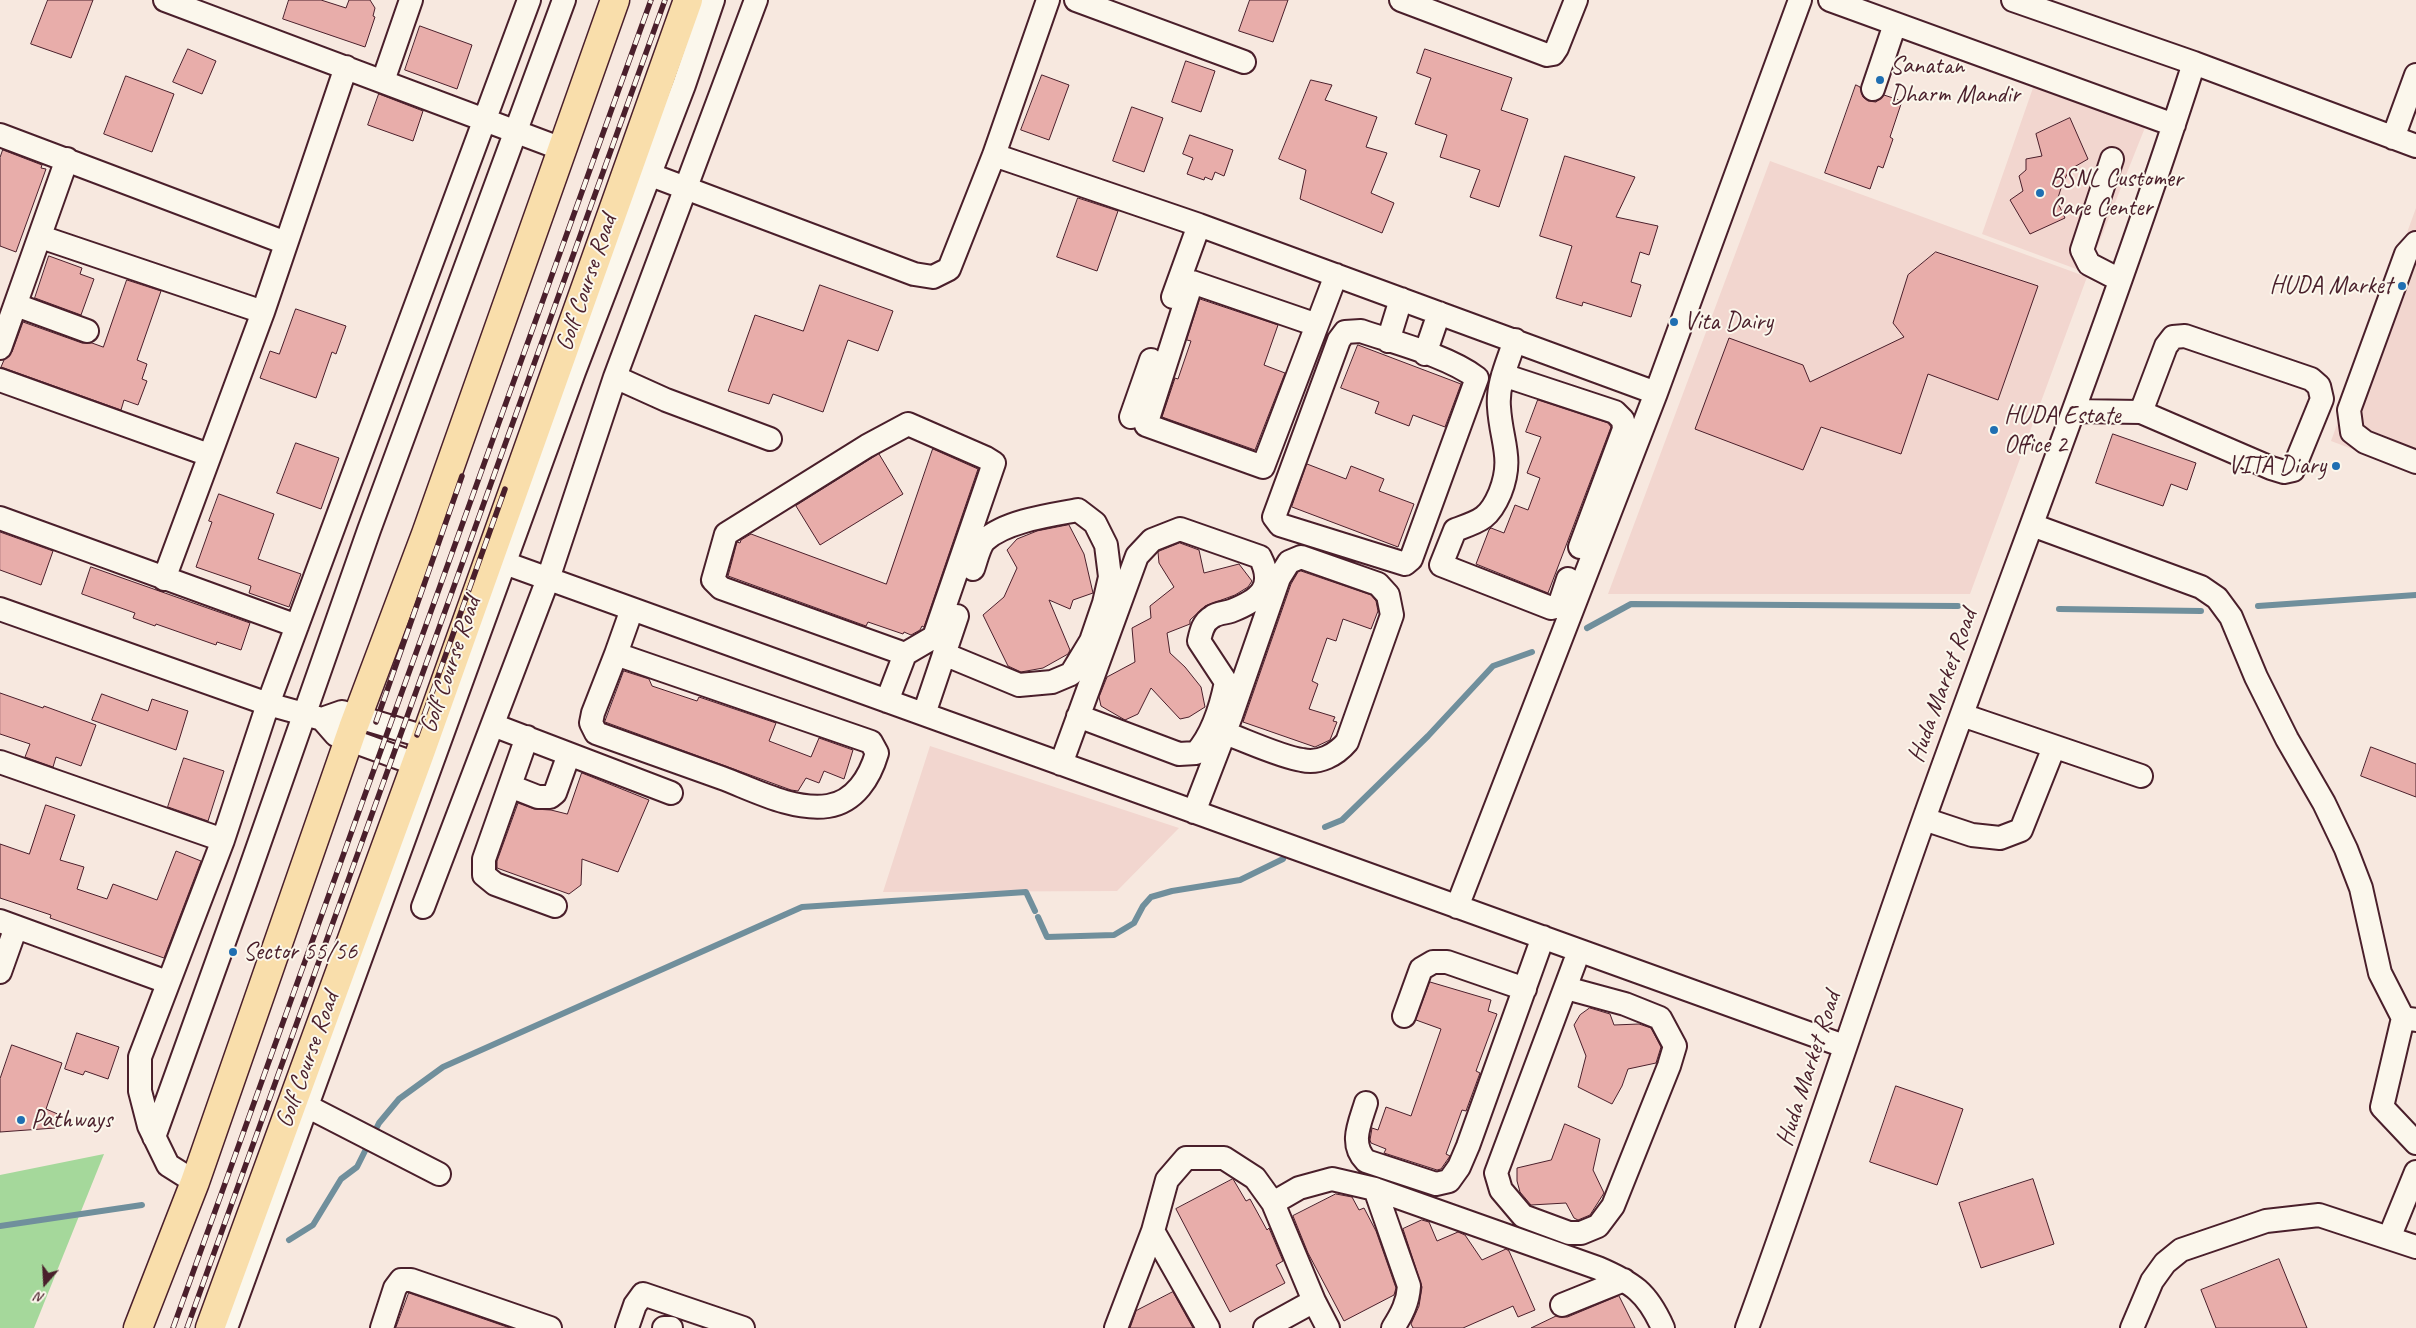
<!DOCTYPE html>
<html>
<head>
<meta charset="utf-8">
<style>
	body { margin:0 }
	#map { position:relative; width:2416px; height:1328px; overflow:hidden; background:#f7e8df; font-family:Caveat,sans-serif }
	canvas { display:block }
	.north { position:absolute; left:20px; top:1258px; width:50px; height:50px; -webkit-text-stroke:4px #fbf7ec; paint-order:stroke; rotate:199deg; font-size:14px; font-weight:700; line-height:20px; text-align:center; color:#4a1f2b }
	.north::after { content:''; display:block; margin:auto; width:18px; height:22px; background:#4a1f2b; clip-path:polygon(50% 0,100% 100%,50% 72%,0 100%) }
</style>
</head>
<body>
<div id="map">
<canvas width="2416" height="1328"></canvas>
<div class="north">N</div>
</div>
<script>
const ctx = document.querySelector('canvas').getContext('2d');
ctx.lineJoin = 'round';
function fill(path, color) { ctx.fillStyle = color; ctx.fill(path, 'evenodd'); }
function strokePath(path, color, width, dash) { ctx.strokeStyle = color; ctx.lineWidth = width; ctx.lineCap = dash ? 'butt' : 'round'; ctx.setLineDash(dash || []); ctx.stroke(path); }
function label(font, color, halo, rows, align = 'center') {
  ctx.font = font + ' Caveat,sans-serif'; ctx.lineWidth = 4; ctx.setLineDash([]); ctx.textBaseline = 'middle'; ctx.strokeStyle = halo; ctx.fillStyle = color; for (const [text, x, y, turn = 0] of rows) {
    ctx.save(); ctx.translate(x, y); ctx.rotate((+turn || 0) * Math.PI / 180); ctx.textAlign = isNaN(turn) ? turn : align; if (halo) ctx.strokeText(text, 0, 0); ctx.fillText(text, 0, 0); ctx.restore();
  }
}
fill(new Path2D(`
	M 2034,85 L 2146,125 L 2087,273 L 1982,234 Z
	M 1770,161 L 2087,277 L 1970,594 L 1608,594 Z
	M 2416,208 L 2416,473 L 2331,441 Z
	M 930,746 L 1179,828 L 1117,891 L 883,892 Z`), '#f2d6cf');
fill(new Path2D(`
	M 104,1154 L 34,1328 L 0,1328 L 0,1175 Z`), '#a5d89b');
strokePath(new Path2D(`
	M 2258,606 L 2416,595
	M 2059,609 L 2201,611
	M 1587,628 L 1631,604 L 1958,606
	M 1325,827 L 1342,820 L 1428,736 L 1493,666 L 1532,652
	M 1038,917 L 1047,937 L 1114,935 L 1134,923 L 1143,906 L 1151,897 L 1172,891 L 1240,880 L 1283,859
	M 0,1226 L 142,1205
	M 289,1240 L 313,1225 L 341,1179 L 357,1167 L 379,1123 L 399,1099 L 443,1067 L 802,907 L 1026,892 L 1035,911`), '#708f9c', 6);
const building = new Path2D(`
	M 48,0 L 93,0 L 71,58 L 31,44 Z
	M 289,0 L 321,0 L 346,8 L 349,0 L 370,0 L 375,8 L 373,16 L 375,17 L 365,47 L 283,19 Z
	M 1250,0 L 1288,0 L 1273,42 L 1239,31 Z
	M 420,26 L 472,45 L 457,89 L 405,70 Z
	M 188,49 L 216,61 L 202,94 L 173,82 Z
	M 1425,49 L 1512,78 L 1501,110 L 1528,119 L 1499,207 L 1470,197 L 1480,170 L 1440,157 L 1447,135 L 1415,124 L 1431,78 L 1417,73 Z
	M 1186,61 L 1215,71 L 1201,112 L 1172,102 Z
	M 1042,75 L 1069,85 L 1049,140 L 1021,130 Z
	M 126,76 L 174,94 L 152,152 L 104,134 Z
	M 1311,80 L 1332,85 L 1325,100 L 1377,117 L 1366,147 L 1387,153 L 1371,193 L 1394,203 L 1382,233 L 1300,199 L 1306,170 L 1279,159 Z
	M 1856,85 L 1860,87 L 1863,97 L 1868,101 L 1876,102 L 1884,95 L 1902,101 L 1890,137 L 1893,139 L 1883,168 L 1878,166 L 1870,189 L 1825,173 Z
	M 379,94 L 423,111 L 413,141 L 368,125 Z
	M 1132,107 L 1163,118 L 1144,172 L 1113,161 Z
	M 2070,118 L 2088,159 L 2069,170 L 2062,185 L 2057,201 L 2065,218 L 2030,234 L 2010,200 L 2023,191 L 2019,176 L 2026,170 L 2026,159 L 2042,156 L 2036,134 Z
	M 1190,135 L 1233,150 L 1224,176 L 1215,172 L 1212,180 L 1205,177 L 1204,180 L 1187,174 L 1193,158 L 1183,154 Z
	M 3,150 L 42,165 L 41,168 L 46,169 L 16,252 L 0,246 L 0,158 Z
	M 1565,156 L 1635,177 L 1616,217 L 1658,226 L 1649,255 L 1640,252 L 1631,282 L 1641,285 L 1631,317 L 1583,302 L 1582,306 L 1556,298 L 1572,246 L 1540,236 Z
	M 1078,198 L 1118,211 L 1097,271 L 1057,257 Z
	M 1936,252 L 2038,286 L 1998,400 L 1928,374 L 1901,454 L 1821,427 L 1803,470 L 1695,429 L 1729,338 L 1803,365 L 1810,382 L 1904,337 L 1893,323 L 1908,275 Z
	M 49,256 L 82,268 L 80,274 L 94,279 L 81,315 L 35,298 Z
	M 127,280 L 161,291 L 137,360 L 147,364 L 142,379 L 147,381 L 138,405 L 124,400 L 121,410 L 1,367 L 4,360 L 12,352 L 23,322 L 82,343 L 92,343 L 103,347 Z
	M 820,285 L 893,311 L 878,351 L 848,340 L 823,412 L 773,394 L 769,404 L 728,391 L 755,315 L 803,331 Z
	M 1200,299 L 1278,325 L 1264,365 L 1285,373 L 1255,450 L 1162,417 L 1175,378 L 1178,379 L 1191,341 L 1187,340 Z
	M 296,309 L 346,326 L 336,354 L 332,352 L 316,398 L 260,378 L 270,351 L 279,354 Z
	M 1358,345 L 1461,384 L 1445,427 L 1413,415 L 1409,426 L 1375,413 L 1379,402 L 1341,388 Z
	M 1538,400 L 1608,423 L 1611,427 L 1548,593 L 1476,564 L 1489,530 L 1491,528 L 1504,533 L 1515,505 L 1528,510 L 1540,478 L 1527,473 L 1541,437 L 1526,432 Z
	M 2113,434 L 2196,463 L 2187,490 L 2171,484 L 2163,506 L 2096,483 Z
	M 296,443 L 339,458 L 321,509 L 277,493 Z
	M 933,449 L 978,469 L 924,627 L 922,626 L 920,630 L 911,635 L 904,632 L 903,634 L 868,622 L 866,626 L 728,576 L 737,542 L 740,543 L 741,540 L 751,534 L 886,584 Z
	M 879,454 L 903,494 L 820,545 L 796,506 Z
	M 1307,464 L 1346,479 L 1351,466 L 1384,479 L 1379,491 L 1414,504 L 1398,547 L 1292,507 Z
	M 219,494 L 274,514 L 258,559 L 301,574 L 289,607 L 249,593 L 251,586 L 196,567 L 212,522 L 209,521 Z
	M 1069,525 L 1084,554 L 1093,593 L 1073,600 L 1070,609 L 1049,600 L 1070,650 L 1068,654 L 1043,668 L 1021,672 L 1008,666 L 983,615 L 1004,597 L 1017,568 L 1007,550 L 1017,539 L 1037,531 Z
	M 0,532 L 53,551 L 41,585 L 0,570 Z
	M 1180,543 L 1199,550 L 1204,573 L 1239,564 L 1252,581 L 1248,587 L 1235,595 L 1205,606 L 1190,620 L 1190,624 L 1167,633 L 1170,653 L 1185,667 L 1201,687 L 1205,707 L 1189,717 L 1180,719 L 1151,688 L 1138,714 L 1125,720 L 1101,706 L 1099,697 L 1107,677 L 1135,662 L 1132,628 L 1151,618 L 1150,606 L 1174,587 L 1159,563 L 1158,552 Z
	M 91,567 L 250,623 L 241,650 L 217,642 L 216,645 L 156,624 L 155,626 L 133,618 L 135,613 L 82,594 Z
	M 1301,571 L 1371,595 L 1376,601 L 1378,611 L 1371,629 L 1343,619 L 1336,641 L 1327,638 L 1312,681 L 1318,684 L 1309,709 L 1335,717 L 1333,721 L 1337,722 L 1330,740 L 1315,747 L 1243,722 L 1291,584 L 1298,572 Z
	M 624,671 L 649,679 L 652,686 L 697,701 L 699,697 L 776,723 L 769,741 L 811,757 L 819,738 L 853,750 L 844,779 L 824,771 L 819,783 L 806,778 L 798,791 L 791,790 L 605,722 Z
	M 0,693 L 43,708 L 44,706 L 96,725 L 81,766 L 56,757 L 53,767 L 25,757 L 30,744 L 0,734 Z
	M 102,694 L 148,711 L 152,699 L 188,711 L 176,750 L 92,720 Z
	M 2371,747 L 2416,764 L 2416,797 L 2361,776 Z
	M 184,758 L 224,771 L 208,821 L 168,807 Z
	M 582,773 L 649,800 L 618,872 L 582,859 L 581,885 L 569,894 L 497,868 L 497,861 L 518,803 L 534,809 L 551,810 L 567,814 Z
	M 46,805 L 75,815 L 60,860 L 84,867 L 77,889 L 107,899 L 113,884 L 157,900 L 176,851 L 201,861 L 164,958 L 50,918 L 51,915 L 0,898 L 0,844 L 29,854 Z
	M 1430,982 L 1491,1000 L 1488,1011 L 1497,1014 L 1476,1071 L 1480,1073 L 1466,1111 L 1462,1110 L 1446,1154 L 1450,1156 L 1441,1169 L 1437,1170 L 1384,1153 L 1386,1149 L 1371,1143 L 1370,1140 L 1372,1128 L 1378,1130 L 1386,1107 L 1411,1116 L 1441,1029 L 1416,1020 Z
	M 1590,1008 L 1610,1014 L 1614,1025 L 1639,1024 L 1651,1028 L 1661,1047 L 1656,1063 L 1628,1069 L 1622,1086 L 1612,1104 L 1578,1087 L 1586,1056 L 1574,1025 L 1580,1015 Z
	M 77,1033 L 119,1047 L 108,1079 L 85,1071 L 83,1075 L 65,1069 Z
	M 12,1045 L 62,1063 L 46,1109 L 60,1115 L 55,1128 L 0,1132 L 0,1079 Z
	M 1896,1086 L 1963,1109 L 1937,1185 L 1870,1162 Z
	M 1565,1124 L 1600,1139 L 1593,1170 L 1604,1193 L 1590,1215 L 1578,1220 L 1574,1218 L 1566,1203 L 1531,1205 L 1520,1192 L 1517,1181 L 1517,1168 L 1551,1160 Z
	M 1233,1179 L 1246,1201 L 1250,1199 L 1267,1230 L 1269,1228 L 1283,1261 L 1276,1265 L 1285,1283 L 1230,1312 L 1176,1209 Z
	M 2033,1179 L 2054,1244 L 1981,1268 L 1959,1203 Z
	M 1336,1194 L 1352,1197 L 1359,1210 L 1364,1208 L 1376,1231 L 1396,1288 L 1394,1295 L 1344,1321 L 1308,1253 L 1293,1216 Z
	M 1422,1220 L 1429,1222 L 1437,1241 L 1458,1232 L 1465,1235 L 1482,1260 L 1506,1249 L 1509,1251 L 1535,1310 L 1518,1317 L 1513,1306 L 1463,1328 L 1413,1328 L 1411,1324 L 1419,1306 L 1422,1287 L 1403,1229 Z
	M 2279,1259 L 2307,1328 L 2216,1328 L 2201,1290 Z
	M 1173,1292 L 1193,1328 L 1130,1328 L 1136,1311 Z
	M 409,1293 L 510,1328 L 396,1328 Z
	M 1619,1296 L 1635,1328 L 1531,1328 L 1556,1316 L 1567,1317 Z`);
fill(building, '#e8adaa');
strokePath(building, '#4a1f2b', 1);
const minor = new Path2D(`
	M 165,0 L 562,149
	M 1076,0 L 1244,62
	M 1401,0 L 1547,55 L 1553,54 L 1557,48 L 1576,0
	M 1830,0 L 2174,125
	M 2013,0 L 2194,63 L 2416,146
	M 383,81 L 411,0
	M 1873,89 L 1895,24
	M 0,135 L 286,243
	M 2393,138 L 2416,75
	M 994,155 L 1199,225 L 1656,393
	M 2112,159 L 2082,250 L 2089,264 L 2120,280
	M 635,169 L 914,274 L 933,277 L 949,269 L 994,155 L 1048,0
	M 41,237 L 263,312
	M 2416,243 L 2406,254 L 2349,410 L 2352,432 L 2365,442 L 2416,462
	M 1173,297 L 1199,225
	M 16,305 L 87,331
	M 1317,325 L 1192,282 L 1146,425 L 1263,467 L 1336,275
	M 1361,331 C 1396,343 1448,356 1477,378 L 1411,559 L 1405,564 L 1280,525 L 1274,517 L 1339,340 L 1345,332 Z
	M 1515,340 C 1508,362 1497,384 1499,407 C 1501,442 1514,458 1500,493 C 1489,519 1480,521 1455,530 L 1441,565 L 1551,608 L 1559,606 L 1568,579
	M 1388,341 L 1401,299
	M 0,348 L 67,159
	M 1425,354 L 1439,313
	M 1503,375 L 1615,412 L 1623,420 L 1624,429 L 1580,547
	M 615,377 L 666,400 L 770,439
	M 0,380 L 209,455
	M 2074,411 L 2141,412 L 2271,468 L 2284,472 L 2293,470 L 2322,399 L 2319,386 L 2311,379 L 2185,336 L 2173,337 L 2166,346 L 2141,412
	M 1131,417 L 1151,360
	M 0,518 L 297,626
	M 2032,525 L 2201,587 L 2217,598 L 2231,617 L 2256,677 L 2287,739 L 2324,803 L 2346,849 L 2361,888 L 2380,973 L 2403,1018
	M 488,557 L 1844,1046
	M 164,579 L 263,312 L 346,67
	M 0,609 L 268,704 L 322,719 L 336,735 L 416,764
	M 616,654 L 593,713 L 591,723 L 596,733 C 638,748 680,763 722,778 C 754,790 793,811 828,806 C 855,802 870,777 877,753 L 871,742 L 616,654 L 632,609
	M 944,654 L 1019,685 L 1052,682 L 1071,674 L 1091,641 L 1104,603 L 1110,577 L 1106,545 L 1095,523 L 1078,510 C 1051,515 1006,521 985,540 C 979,546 976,561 973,569
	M 887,701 L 905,654 L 934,637 L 994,463 L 986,458 L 908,424 L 867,446 L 726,534 L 713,580 L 721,588 L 905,654
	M 924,714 L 957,616
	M 1962,715 L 2141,776
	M 322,719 L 342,712 L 425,737
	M 493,725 L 671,793
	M 527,737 L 484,859 L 484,875 L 495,884 L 555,906
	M 0,762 L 223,840
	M 1061,764 L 1137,556 L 1152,540 L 1180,529 L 1260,557 C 1276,588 1259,600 1231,611 C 1225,613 1217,613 1212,617 C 1203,622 1201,632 1199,641 L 1226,682 C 1221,707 1213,734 1196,753 L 1179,754 L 1078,716
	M 510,786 L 538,797 L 550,797 L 555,793 L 569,754
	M 1194,812 L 1231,716 L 1279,578 L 1289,562 L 1301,557 L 1378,584 L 1388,595 L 1392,615 L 1347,742 C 1336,755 1319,764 1302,760 C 1281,757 1247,741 1225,733
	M 1924,819 L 1972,835 L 2000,838 L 2021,830 L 2054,747
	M 423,907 L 548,579 L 615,377 L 756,0
	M 1457,907 L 1656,393 L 1800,0
	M 0,921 L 167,982
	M 0,972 L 16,927
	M 1566,988 L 1625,1004 L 1660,1018 L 1675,1046 L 1669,1066 L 1613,1206 L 1598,1226 L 1581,1233 L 1569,1233 L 1523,1216 L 1501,1190 L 1496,1173 L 1579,951
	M 1404,1016 L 1421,969 L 1433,962 L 1447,962 L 1525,989
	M 2416,1020 L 2403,1018 L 2382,1107 L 2416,1143
	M 295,1100 L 439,1174
	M 1366,1103 C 1360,1123 1349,1144 1366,1161 L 1436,1184 L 1449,1181 L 1459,1167 L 1468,1146 L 1543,937
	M 154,1137 L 246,881 L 369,530 L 564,0
	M 195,1182 L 168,1165 L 149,1126 L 140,1091 L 140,1057 L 223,840 L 268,704 L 529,0
	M 1375,1189 L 1409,1286 C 1408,1302 1402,1314 1393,1328
	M 1273,1203 L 1314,1301 L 1328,1328
	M 1153,1231 L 1208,1328
	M 2389,1238 L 2416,1172
	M 1562,1305 L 1624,1280
	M 226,1328 L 574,372 L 684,85 L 713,0
	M 382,1328 L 395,1288 L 401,1280 L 411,1280 L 550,1328
	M 627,1328 L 635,1305 L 643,1294 L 743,1328
	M 664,1328 L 671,1328
	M 1116,1328 L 1153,1231 L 1167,1180 L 1186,1158 L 1224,1158 L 1255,1178 L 1273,1203 L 1299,1188 L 1332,1179 L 1375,1189 L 1598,1268 C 1633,1283 1647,1292 1663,1328
	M 1265,1328 L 1314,1301
	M 1747,1328 C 1809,1159 1864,988 1924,819 C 2014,567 2112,318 2194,63
	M 2132,1328 L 2152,1281 L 2165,1263 L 2181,1250 L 2266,1221 L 2319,1215 L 2416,1247`);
const major = new Path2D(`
	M 138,1328 L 195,1182 L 353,728 L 426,534 L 615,0
	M 210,1328 L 420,753 L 688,0`);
strokePath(minor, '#4a1f2b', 26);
strokePath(major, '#4a1f2b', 31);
strokePath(minor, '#fbf7ec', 22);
strokePath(major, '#f9deab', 28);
const rail = new Path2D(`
	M 376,722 L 462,476
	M 417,735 L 505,489
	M 173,1328 L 651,0
	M 187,1328 L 665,0`);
strokePath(rail, '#4a1f2b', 5.5);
strokePath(rail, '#fbf7ec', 4, [11]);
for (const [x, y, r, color] of [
	[1880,80,5,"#1f6fb2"],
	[2040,193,5,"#1f6fb2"],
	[2402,286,5,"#1f6fb2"],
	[1674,322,5,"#1f6fb2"],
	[1994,430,5,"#1f6fb2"],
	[2336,466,5,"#1f6fb2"],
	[233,952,5,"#1f6fb2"],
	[21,1120,5,"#1f6fb2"]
]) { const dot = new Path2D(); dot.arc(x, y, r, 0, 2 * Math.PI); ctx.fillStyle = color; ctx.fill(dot); strokePath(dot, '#fbf7ec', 2); }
label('25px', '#4a1f2b', '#fbf7ec', [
	["Sanatan",1890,66],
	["Dharm Mandir",1890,95],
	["BSNL Customer",2050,179],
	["Care Center",2050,208],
	["HUDA Market",2392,286,"right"],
	["Vita Dairy",1684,322],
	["HUDA Estate",2004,416],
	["Office 2",2004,445],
	["VITA Diary",2326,466,"right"],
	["Sector 55/56",243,952],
	["Pathways",31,1120]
], 'left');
label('25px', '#4a1f2b', '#fbf7ec', [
	["Golf Course Road",587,283,-71],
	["Golf Course Road",451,665,-71],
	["Huda Market Road",1943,686,-70],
	["Golf Course Road",308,1060,-70],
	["Huda Market Road",1809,1069,-72]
]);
</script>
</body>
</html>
